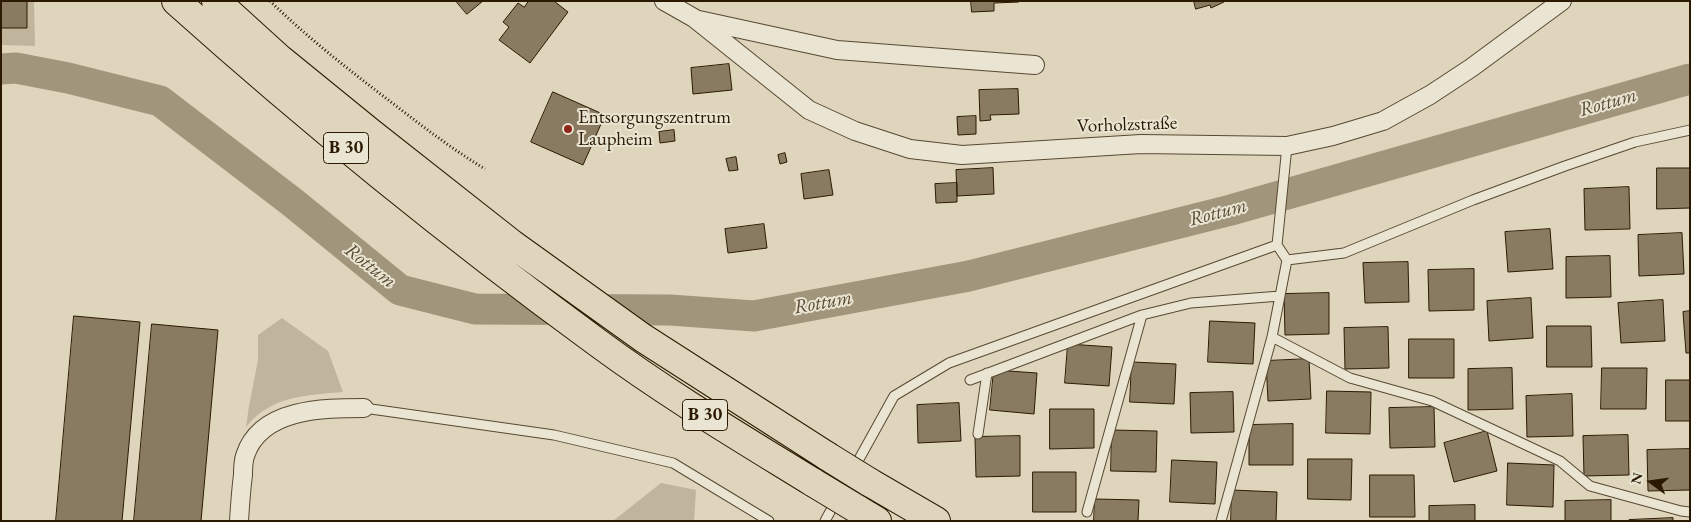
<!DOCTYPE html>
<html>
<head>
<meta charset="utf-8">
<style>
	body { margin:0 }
	#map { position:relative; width:1691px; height:522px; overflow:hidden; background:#ded5bc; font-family:"EB Garamond",serif }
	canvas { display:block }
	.frame { position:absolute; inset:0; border:2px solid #2b1a01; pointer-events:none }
	.north { position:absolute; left:1626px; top:457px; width:50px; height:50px; -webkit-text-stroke:4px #eae4d3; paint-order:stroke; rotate:284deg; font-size:14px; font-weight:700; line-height:20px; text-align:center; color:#2b1a01 }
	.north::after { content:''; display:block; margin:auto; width:18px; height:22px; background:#2b1a01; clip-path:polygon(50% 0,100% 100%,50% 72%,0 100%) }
</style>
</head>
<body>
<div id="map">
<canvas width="1691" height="522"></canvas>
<div class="frame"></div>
<div class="north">N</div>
</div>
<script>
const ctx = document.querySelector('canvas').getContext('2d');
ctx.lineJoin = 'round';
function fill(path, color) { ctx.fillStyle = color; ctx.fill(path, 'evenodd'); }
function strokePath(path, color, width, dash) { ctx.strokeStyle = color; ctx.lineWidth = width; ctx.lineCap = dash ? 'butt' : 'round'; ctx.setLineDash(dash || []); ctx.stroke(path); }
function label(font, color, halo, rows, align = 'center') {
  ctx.font = font + ' "EB Garamond",serif'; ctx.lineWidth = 4; ctx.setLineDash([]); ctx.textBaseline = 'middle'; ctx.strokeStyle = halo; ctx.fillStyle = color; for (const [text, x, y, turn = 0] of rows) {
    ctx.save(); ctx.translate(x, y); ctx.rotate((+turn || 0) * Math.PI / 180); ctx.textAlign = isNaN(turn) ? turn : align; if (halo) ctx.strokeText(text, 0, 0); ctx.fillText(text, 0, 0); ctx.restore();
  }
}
fill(new Path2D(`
	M 1,1 L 34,1 L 35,46 L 1,45 Z
	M 282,318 L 328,351 L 343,392 C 307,395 270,396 246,427 L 249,406 L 258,360 L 258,335 Z
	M 661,483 L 696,490 L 694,521 L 613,521 Z`), '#c0b59c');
strokePath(new Path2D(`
	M 1,69 L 16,68 L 68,78 L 160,101 L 292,202 L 400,290 L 475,309 L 670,310 L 754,316 L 969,276 L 1231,210 L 1690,79`), '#a1957c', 31);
const building = new Path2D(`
	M 1,1 L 27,1 L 27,28 L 1,28 Z
	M 456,1 L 483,1 L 467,14 Z
	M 529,1 L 554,1 L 568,12 L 530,63 L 499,40 L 509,27 L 503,22 L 518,3 L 524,7 Z
	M 971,1 L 1019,1 L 1019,2 L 994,3 L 994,11 L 972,12 Z
	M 1194,1 L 1224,1 L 1224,2 L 1211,8 L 1210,5 L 1196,9 Z
	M 729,64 L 732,90 L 693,94 L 691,68 Z
	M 1018,89 L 1019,114 L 990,115 L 991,120 L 980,121 L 979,90 Z
	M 553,92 L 605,115 L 583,165 L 531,142 Z
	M 976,116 L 976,134 L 958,135 L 957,117 Z
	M 674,130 L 675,141 L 660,143 L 659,132 Z
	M 785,153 L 787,162 L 780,164 L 778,155 Z
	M 736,157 L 738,170 L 729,171 L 726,159 Z
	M 993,168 L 994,194 L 957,196 L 956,170 Z
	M 1657,168 L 1690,168 L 1690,208 L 1657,209 Z
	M 829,170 L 833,195 L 804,199 L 801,174 Z
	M 957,183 L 957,202 L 936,203 L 935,184 Z
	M 1629,187 L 1630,229 L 1585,230 L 1584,189 Z
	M 764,224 L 767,248 L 728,253 L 725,229 Z
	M 1550,229 L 1553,269 L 1508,272 L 1505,232 Z
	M 1682,233 L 1684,274 L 1639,276 L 1638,235 Z
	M 1610,256 L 1611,297 L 1566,298 L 1566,257 Z
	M 1408,262 L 1409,302 L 1365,303 L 1363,263 Z
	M 1474,269 L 1474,310 L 1429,311 L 1428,270 Z
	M 1329,293 L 1329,334 L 1285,335 L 1284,294 Z
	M 1531,298 L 1533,338 L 1489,341 L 1487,301 Z
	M 1663,300 L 1665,341 L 1621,343 L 1618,303 Z
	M 1690,311 L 1690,353 L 1686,353 L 1683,312 Z
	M 74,316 L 140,322 L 122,521 L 56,521 Z
	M 1210,321 L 1255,323 L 1253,364 L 1208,362 Z
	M 152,324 L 218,330 L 201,521 L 134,521 Z
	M 1547,326 L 1591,326 L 1592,367 L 1547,367 Z
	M 1388,327 L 1389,368 L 1345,369 L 1344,328 Z
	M 1409,339 L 1454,339 L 1454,378 L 1409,378 Z
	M 1068,344 L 1112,347 L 1109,386 L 1065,383 Z
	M 1309,359 L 1311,399 L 1268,401 L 1266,361 Z
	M 1132,362 L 1176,364 L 1174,404 L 1130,402 Z
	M 1512,368 L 1513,409 L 1468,410 L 1468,369 Z
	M 1602,368 L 1647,368 L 1646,409 L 1601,409 Z
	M 994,370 L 1037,373 L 1034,414 L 990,410 Z
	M 1666,380 L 1690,380 L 1690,421 L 1666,421 Z
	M 1327,391 L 1371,392 L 1370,434 L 1326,433 Z
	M 1233,392 L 1234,432 L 1191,433 L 1190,393 Z
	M 1572,394 L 1573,436 L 1527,437 L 1526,396 Z
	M 959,403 L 961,441 L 918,443 L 917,405 Z
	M 1434,407 L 1435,447 L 1390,448 L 1389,408 Z
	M 1050,409 L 1094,409 L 1094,448 L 1050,449 Z
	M 1293,424 L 1293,465 L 1249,465 L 1249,425 Z
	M 1112,430 L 1157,431 L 1156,472 L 1111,471 Z
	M 1487,431 L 1497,471 L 1454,482 L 1444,443 Z
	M 1628,435 L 1629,475 L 1584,476 L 1583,436 Z
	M 1020,436 L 1020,476 L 976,477 L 975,437 Z
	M 1690,449 L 1690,490 L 1648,491 L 1647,450 Z
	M 1308,459 L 1352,459 L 1351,500 L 1308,499 Z
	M 1172,460 L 1217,462 L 1215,504 L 1170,502 Z
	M 1508,463 L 1554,465 L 1553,507 L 1507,505 Z
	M 1033,472 L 1076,472 L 1076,512 L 1033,512 Z
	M 1370,475 L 1414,475 L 1415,517 L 1370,517 Z
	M 1232,490 L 1277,492 L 1276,521 L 1231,521 Z
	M 1095,499 L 1139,500 L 1138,521 L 1094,521 Z
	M 1611,500 L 1611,521 L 1565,521 L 1565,501 Z
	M 1475,505 L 1475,521 L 1429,521 L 1429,506 Z
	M 1673,518 L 1673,521 L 1629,521 L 1629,520 Z`);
fill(building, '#887b62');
strokePath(building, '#2b1a01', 1);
const service = new Path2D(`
	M 1287,260 L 1344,253 L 1473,200 L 1565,166 L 1635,142 L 1690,130
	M 1272,337 L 1350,378 L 1432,401 L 1560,461 L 1590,486 L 1681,511 L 1690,512
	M 970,380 L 1142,315 L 1191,303 L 1280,296
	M 364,408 L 554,435 L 673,463 L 769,521
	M 978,434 L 987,373
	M 853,470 L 894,396 L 949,363 L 1277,245 L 1287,146
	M 1087,512 L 1142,315
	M 825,521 L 837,499
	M 1221,521 L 1272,337 L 1287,260 L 1277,245`);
const minor = new Path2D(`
	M 664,1 L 694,18 L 809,110 L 855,131 L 910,149 L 962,155 L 1141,144 L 1287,146 L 1333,136 L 1383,121 L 1430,95 L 1471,68 L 1562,1
	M 699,20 L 837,50 L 1035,65
	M 239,521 C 240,505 241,490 243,475 C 243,469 243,462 245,456 C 260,408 324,408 364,408`);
const trunk = new Path2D(`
	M 176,1 C 311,122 452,236 598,343 C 667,394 741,438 814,483
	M 216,1 L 280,59 L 371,133 L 512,244 L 643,338 L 827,456
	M 869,482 L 936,521
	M 857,509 L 877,521`);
strokePath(service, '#584930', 11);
strokePath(minor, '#584930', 20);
strokePath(trunk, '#2b1a01', 30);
strokePath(new Path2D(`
	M 270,1 C 308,38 349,70 391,102 C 422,126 452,149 485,169`), '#2b1a01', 3, [1, 2.5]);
strokePath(service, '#eae4d3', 9);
strokePath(minor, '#eae4d3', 18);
strokePath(trunk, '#ded5bc', 28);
const trunkBridge = new Path2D(`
	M 827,456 L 869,482
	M 814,483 L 857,509`);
strokePath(trunkBridge, '#2b1a01', 30, []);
strokePath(trunkBridge, '#ded5bc', 28);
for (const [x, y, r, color] of [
	[568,129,5,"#8f2418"]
]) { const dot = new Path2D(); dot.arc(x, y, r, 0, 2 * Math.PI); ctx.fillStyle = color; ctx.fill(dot); strokePath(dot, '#eae4d3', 2); }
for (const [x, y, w] of [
	[346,148,45],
	[705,415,45]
]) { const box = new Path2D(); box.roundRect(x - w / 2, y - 15.5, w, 31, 4); ctx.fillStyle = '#eae4d3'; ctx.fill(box); strokePath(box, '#2b1a01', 1); }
label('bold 18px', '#2b1a01', null, [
	["B 30",346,148],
	["B 30",705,415]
]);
label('19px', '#2b1a01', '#eae4d3', [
	["Entsorgungszentrum",578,118],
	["Laupheim",578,140]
], 'left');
label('19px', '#2b1a01', '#eae4d3', [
	["Vorholzstraße",1127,125,-2]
]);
label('italic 20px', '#5a4b32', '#eae4d3', [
	["Rottum",1608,103,-16],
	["Rottum",1218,213,-15],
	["Rottum",370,266,38],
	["Rottum",823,303,-10]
]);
</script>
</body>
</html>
